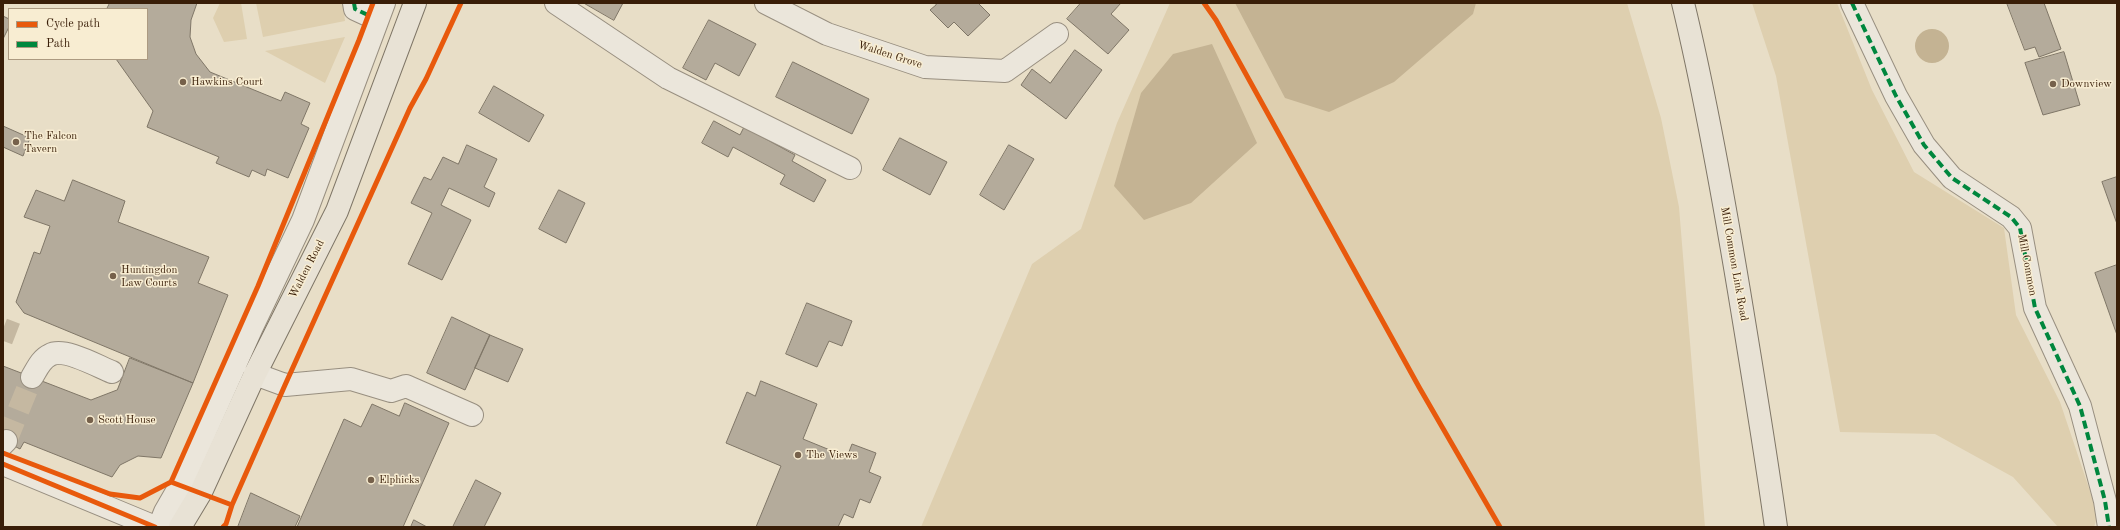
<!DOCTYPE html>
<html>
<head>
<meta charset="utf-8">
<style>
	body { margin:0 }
	#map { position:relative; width:2120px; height:530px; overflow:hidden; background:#e8dec7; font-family:"Old Standard TT",serif }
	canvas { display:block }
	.frame { position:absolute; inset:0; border:4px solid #391e08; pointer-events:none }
	.legend { position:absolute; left:8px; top:8px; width:140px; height:52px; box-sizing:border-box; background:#f8edd2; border:1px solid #ac9a81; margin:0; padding:5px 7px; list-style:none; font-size:12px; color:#391e08 }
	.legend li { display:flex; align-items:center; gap:8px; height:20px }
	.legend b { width:20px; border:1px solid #ac9a81 }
</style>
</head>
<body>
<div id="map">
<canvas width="2120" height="530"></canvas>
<div class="frame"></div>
<ul class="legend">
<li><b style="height:5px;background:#e8590c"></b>Cycle path</li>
<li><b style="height:5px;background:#00873e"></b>Path</li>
</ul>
</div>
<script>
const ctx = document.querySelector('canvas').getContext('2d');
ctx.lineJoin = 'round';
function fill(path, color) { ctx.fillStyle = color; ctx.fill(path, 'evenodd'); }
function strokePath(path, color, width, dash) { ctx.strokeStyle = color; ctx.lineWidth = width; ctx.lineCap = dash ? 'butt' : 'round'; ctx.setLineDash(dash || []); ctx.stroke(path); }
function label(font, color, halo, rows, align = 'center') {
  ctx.font = font + ' "Old Standard TT",serif'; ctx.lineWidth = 3; ctx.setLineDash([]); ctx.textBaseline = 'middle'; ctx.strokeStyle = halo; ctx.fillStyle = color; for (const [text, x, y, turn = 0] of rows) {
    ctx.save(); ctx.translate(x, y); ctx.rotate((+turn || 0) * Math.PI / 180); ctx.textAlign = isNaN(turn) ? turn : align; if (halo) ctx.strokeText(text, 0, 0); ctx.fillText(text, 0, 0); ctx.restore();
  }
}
fill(new Path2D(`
	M 220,3 L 241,3 L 247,39 L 224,42 L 213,18 Z
	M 256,3 L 343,3 L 345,21 L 263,37 Z
	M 1170,3 L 1627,3 L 1661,118 L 1679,207 L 1705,527 L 921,527 L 1032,264 L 1081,229 L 1117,123 Z
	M 1752,3 L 1837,3 L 1872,90 L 1914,172 L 2004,228 L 2016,315 L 2060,402 L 2098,515 L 2094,527 L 2058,527 L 2013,477 L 1935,434 L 1840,432 L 1776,76 Z
	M 345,37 L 325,83 L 265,51 Z`), '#decfaf');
fill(new Path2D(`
	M 1235,3 L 1476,3 L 1473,14 L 1394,82 L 1329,112 L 1285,98 Z
	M1915 46a17 17 0 1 1 34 0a17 17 0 1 1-34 0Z
	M 1212,44 L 1257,143 L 1191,203 L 1144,220 L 1114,186 L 1141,93 L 1173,54 Z`), '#c4b393');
const building = new Path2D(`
	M 110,3 L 197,3 L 191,20 L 190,37 L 196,54 L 210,72 L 281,101 L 285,92 L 310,103 L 301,124 L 309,128 L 288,178 L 267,169 L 265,176 L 252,170 L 249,177 L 216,163 L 219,157 L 147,127 L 153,111 L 116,59 L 147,59 L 147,9 L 107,9 Z
	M 584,3 L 623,3 L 614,20 Z
	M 935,3 L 978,3 L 990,15 L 968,36 L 954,22 L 948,28 L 930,10 L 936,5 Z
	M 1081,3 L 1121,3 L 1111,14 L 1129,30 L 1108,54 L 1067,19 Z
	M 2007,3 L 2044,3 L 2061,49 L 2039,57 L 2035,47 L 2025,50 Z
	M 3,16 L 9,19 L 9,27 L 3,39 Z
	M 709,20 L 756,44 L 739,76 L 715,63 L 706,80 L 683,68 Z
	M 1075,50 L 1102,70 L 1066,119 L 1021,85 L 1032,69 L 1050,83 Z
	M 2064,52 L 2080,105 L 2043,115 L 2025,63 Z
	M 793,62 L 869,99 L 852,134 L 776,97 Z
	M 494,86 L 544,115 L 529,142 L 479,113 Z
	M 714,121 L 740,135 L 744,127 L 795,155 L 792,161 L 826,180 L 814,202 L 780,184 L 785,175 L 733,147 L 728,157 L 702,143 Z
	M 3,126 L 30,138 L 23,156 L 3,147 Z
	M 900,138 L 947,162 L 930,195 L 883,170 Z
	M 467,145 L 497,159 L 484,187 L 495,193 L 489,207 L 449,188 L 441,205 L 471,220 L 442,280 L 408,264 L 432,213 L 411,203 L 424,177 L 431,180 L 443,157 L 458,164 Z
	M 1009,145 L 1034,159 L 1004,210 L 980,195 Z
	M 2117,177 L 2117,224 L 2102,182 Z
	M 73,180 L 125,201 L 118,222 L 209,257 L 198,283 L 228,295 L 193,383 L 24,313 L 16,302 L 34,252 L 40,254 L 50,226 L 24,217 L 36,190 L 64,201 Z
	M 559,190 L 585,203 L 566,243 L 539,229 Z
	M 2117,265 L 2117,335 L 2095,273 Z
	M 807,303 L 852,321 L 842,346 L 829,341 L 817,367 L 786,354 Z
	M 452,317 L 490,335 L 465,390 L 427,373 Z
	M 490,335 L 523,349 L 508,382 L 475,368 Z
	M 130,358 L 193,383 L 161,458 L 138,456 L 120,465 L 112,477 L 24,442 L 20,449 L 3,440 L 3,366 L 91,400 L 117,390 Z
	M 761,381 L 817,404 L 803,439 L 847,457 L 852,444 L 876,453 L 869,472 L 881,477 L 870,503 L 860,499 L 853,518 L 844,514 L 838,527 L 756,527 L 781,466 L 726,443 L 747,392 L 755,396 Z
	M 405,403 L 449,423 L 403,527 L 297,527 L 344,419 L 361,427 L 372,404 L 399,416 Z
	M 476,480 L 501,493 L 484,527 L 453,527 Z
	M 251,493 L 300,516 L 295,527 L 238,527 Z
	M 414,520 L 427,527 L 411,527 Z`);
fill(building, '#b4ab9b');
strokePath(building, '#7f7667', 1);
strokePath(new Path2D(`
	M 3,329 L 16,334
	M 6,441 L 32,377`), '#c5b8a1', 22, [22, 11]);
const minor = new Path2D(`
	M 354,3 L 355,9 L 368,15
	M 556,3 L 668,78 L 850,168
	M 766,3 L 827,34 L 925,67 L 1005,71 L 1057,34
	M 1852,3 L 1896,96 L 1924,145 L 1952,178 L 2011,217 L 2020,228 L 2035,308 L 2080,406 L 2105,501 L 2109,527
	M 255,374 L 285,385 L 351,379 L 391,391 L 406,386 L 472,415
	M 32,377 C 37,369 41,359 50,355 C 64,347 97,366 112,372
	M 3,444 L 6,441
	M 3,464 L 155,527
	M 159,527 L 165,512 L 184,479 L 252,327 L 303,220 L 384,3`);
const major = new Path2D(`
	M 1683,3 C 1706,98 1723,195 1739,291 C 1752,370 1765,448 1776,527
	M 180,527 L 201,492 L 255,374 L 337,211 L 415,3`);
strokePath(minor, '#988f80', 24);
strokePath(major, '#7f7667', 24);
strokePath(minor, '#ebe6db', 22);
strokePath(major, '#e8e2d5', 22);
strokePath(new Path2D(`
	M 354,3 L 355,9 L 368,15
	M 1852,3 L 1896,96 L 1924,145 L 1952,178 L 2011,217 L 2020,228 L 2035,308 L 2080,406 L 2105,501 L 2109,527`), '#00873e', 4, [8, 4]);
strokePath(new Path2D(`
	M 1204,3 L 1216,20 L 1419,387 L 1500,527
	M 3,453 L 110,494 L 140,498 L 171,482 L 258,286 L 359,40 L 373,3
	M 3,464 L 155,527
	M 171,482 L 232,505
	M 223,527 L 226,524 L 232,505 L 285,385 L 410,108 L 426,79 L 461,3`), '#e8590c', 5);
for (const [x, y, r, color] of [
	[183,82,4,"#76614b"],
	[2053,84,4,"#76614b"],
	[16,142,4,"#76614b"],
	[113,276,4,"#76614b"],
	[90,420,4,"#76614b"],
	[798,455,4,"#76614b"],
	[371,480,4,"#76614b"]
]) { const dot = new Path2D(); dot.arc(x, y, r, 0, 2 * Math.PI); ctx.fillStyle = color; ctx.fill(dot); strokePath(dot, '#f8edd2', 1.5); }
label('11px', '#391e08', '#f8edd2', [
	["Walden Grove",890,55,18],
	["Mill Common Link Road",1734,264,80],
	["Mill Common",2027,265,79],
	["Walden Road",307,269,-63]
]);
label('11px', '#391e08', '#f8edd2', [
	["Hawkins Court",191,82],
	["Downview",2061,84],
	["The Falcon",24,136],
	["Tavern",24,149],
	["Huntingdon",121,270],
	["Law Courts",121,283],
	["Scott House",98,420],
	["The Views",806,455],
	["Elphicks",379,480]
], 'left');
</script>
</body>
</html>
